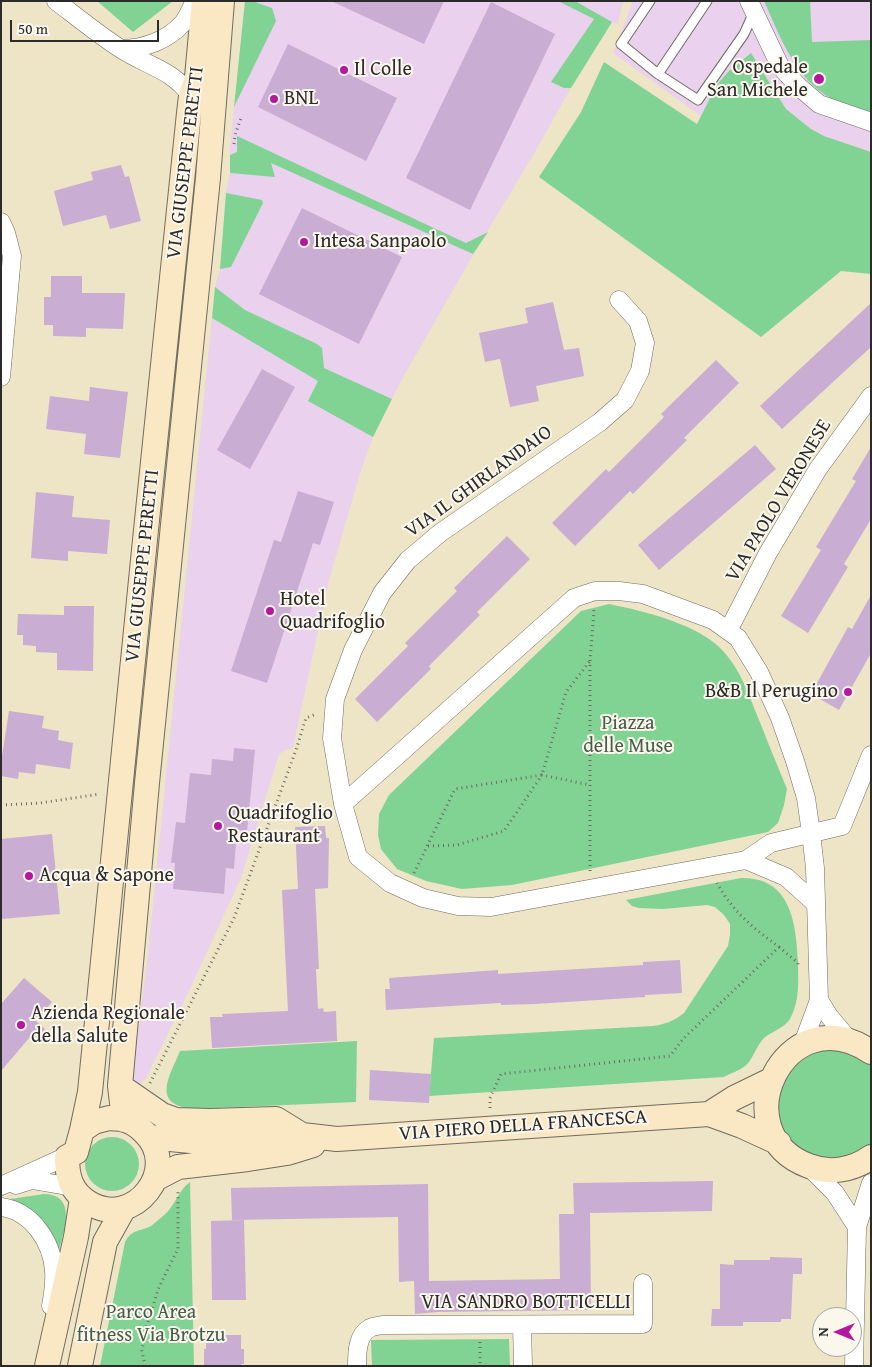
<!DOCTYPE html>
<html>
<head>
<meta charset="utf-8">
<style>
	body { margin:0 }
	#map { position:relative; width:872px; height:1367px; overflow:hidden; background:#eee4c6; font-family:"Gentium Book Plus",serif }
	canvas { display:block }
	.frame { position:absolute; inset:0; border:2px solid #2b2b2b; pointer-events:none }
	.north { position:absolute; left:812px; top:1307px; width:50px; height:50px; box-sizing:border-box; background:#fbf7ec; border:1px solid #a8a59f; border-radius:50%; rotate:270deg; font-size:14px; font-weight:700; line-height:20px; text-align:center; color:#2b2b2b }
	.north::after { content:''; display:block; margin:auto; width:18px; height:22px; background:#b5179e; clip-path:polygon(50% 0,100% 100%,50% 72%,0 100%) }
	.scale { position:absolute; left:10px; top:20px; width:149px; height:22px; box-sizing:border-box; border:2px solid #2b2b2b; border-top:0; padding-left:6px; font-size:15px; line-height:18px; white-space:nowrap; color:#2b2b2b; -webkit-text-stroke:4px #fbf7ec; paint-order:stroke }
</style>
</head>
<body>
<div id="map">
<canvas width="872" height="1367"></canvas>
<div class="frame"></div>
<div class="north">N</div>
<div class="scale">50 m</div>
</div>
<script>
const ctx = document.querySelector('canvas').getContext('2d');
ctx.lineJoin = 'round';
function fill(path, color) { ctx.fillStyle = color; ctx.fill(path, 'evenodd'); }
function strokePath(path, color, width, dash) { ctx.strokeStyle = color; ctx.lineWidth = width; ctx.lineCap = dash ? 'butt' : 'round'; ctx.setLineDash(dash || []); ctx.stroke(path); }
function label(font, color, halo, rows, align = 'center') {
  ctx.font = font + ' "Gentium Book Plus",serif'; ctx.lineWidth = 4; ctx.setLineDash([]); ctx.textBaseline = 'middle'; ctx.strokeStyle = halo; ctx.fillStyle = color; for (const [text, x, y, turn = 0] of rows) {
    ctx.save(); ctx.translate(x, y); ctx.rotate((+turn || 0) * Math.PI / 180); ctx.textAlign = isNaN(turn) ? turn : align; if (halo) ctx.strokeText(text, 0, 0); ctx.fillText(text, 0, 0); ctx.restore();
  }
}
fill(new Path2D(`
	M 245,1 L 623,1 L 618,24 L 612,22 L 571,88 L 532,157 L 473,255 L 402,379 L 373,437 L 361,470 L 329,580 L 293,747 L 279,754 L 241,878 L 188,993 L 146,1078 L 139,1085 L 134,1087 L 132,1079 L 148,954 L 212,318 L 215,287 L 220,269 L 226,193 L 230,173 L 230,148 Z
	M 633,1 L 871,1 L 871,152 L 824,136 L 811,129 L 786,109 L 751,53 L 716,86 L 701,116 L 613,53 Z`), '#ead1ed');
fill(new Path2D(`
	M 97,1 L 173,1 L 133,32 Z
	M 245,1 L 252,1 L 272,8 L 276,21 L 234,107 Z
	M 558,1 L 575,1 L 612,22 L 571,88 L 564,88 L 551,82 L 594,19 Z
	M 764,1 L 810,1 L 812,42 L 871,40 L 871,113 C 855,108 838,104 824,94 C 793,73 779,34 764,1 Z
	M 751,53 L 786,109 L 811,129 L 824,136 L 871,152 L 871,274 L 841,271 L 761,337 L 539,177 L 581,112 L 604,62 L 697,124 L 716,86 L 728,72 Z
	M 237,136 L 466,243 L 488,232 L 473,254 L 271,163 L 275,177 L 230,173 L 230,155 L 237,152 Z
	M 226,193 L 262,200 L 263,203 L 231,267 L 220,269 Z
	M 215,287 L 245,310 L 317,344 L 322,348 L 324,368 L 392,399 L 373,437 L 308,401 L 318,381 L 212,318 Z
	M 609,604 C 643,611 699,624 723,651 C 740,669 748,693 757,715 C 767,740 777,765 787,789 L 784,805 L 778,823 L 768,832 L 512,885 L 462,889 L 426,881 L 397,869 L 381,849 L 378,835 L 379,814 L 389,795 L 581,611 Z
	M 741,878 C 791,877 796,923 798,961 C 798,981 800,999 791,1017 C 787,1027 772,1031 764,1038 C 756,1046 753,1060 745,1066 C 739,1071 731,1073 724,1077 L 429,1096 L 434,1038 L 653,1026 C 666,1024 674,1021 684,1013 L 728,946 L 730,935 L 730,924 L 724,915 L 715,907 L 707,905 L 663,909 L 639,908 L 632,906 L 626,900 Z
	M 357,1041 L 356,1102 L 191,1109 C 151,1103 170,1076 180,1051 Z
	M 825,1048 L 862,1056 L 871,1063 L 871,1145 L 863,1151 L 833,1161 L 809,1156 L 785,1136 L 775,1107 L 791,1065 Z
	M85 1164a27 27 0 1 1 54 0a27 27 0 1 1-54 0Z
	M 190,1182 L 194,1366 L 100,1366 L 125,1242 C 132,1229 139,1232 151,1226 C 155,1223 159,1219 163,1216 C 175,1207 178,1190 190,1182 Z
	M 44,1194 C 79,1195 63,1233 58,1255 L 34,1213 L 22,1204 L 10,1199 Z
	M 509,1339 L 510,1366 L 372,1366 L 371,1340 Z`), '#81d394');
fill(new Path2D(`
	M 331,1 L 444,1 L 424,44 Z
	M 491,2 L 555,34 L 470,210 L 406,178 Z
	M 288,44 L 397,98 L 366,161 L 258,107 Z
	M 121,165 L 125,177 L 129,176 L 141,221 L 110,229 L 106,215 L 63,226 L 54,191 L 93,180 L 91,172 Z
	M 302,208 L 402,257 L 359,344 L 259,294 Z
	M 51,276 L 82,276 L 82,293 L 125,293 L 123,329 L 86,328 L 86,337 L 53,336 L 53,325 L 44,325 L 44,297 L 51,297 Z
	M 553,302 L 564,350 L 579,348 L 584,376 L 536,386 L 539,401 L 510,407 L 500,359 L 485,362 L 479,333 L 528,323 L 525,308 Z
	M 871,303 L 871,347 L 782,429 L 760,406 Z
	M 716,360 L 739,383 L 684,438 L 687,440 L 633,494 L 630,491 L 575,546 L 552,523 L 606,469 L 609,472 L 664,417 L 661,414 Z
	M 262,369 L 295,387 L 250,469 L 217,450 Z
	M 90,387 L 128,392 L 120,458 L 84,454 L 86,434 L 46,429 L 50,396 L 89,401 Z
	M 755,445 L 776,469 L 659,570 L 638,545 Z
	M 871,447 L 871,519 L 844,564 L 848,567 L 808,633 L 781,616 L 821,550 L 816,547 L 856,481 L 852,479 Z
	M 298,491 L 334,502 L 320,545 L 313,543 L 267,683 L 231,671 L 274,540 L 281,542 Z
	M 36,492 L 74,496 L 72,517 L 110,520 L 107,554 L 68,551 L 68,561 L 31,558 Z
	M 507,536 L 530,559 L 477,612 L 480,615 L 429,666 L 431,669 L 377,722 L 355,699 L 408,646 L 405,643 L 457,591 L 454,588 Z
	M 871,595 L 871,653 L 839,710 L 811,694 L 848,627 L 852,629 Z
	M 64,606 L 94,606 L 93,671 L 57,670 L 57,653 L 36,652 L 36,646 L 23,645 L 23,635 L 17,635 L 18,614 L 64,615 Z
	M 9,711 L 44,716 L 42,728 L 59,731 L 58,740 L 73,743 L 70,769 L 36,764 L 35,774 L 19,772 L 18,779 L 1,776 L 1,763 Z
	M 234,748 L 255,750 L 247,831 L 237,830 L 234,869 L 226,868 L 224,894 L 173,889 L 175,863 L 171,863 L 176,822 L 185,823 L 190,773 L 211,775 L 212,759 L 233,761 Z
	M 325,826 L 326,838 L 329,838 L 328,888 L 315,889 L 319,969 L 316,969 L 318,1009 L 323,1008 L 324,1012 L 336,1011 L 337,1041 L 212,1048 L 210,1017 L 223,1017 L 222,1014 L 288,1011 L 282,890 L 298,889 L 295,827 Z
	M 52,834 L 60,914 L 1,919 L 1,839 Z
	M 680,960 L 682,993 L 645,995 L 645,997 L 535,1004 L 501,1005 L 501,1003 L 386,1010 L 385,989 L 390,989 L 389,978 L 498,970 L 498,974 L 643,965 L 643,962 Z
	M 24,978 L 52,1002 L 36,1021 L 45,1029 L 35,1041 L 30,1037 L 1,1071 L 1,1004 Z
	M 370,1070 L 431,1074 L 429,1103 L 369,1100 Z
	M 713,1181 L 712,1211 L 590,1213 L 591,1310 L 438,1312 L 415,1314 L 414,1281 L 399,1282 L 398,1217 L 232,1220 L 231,1188 L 428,1184 L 429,1281 L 560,1279 L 559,1214 L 574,1214 L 573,1183 Z
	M 244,1220 L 246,1300 L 212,1300 L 211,1221 Z
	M 770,1257 L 802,1258 L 802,1274 L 793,1274 L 791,1319 L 781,1319 L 781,1322 L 743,1322 L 743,1326 L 711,1326 L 712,1309 L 720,1309 L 720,1264 L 734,1265 L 734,1260 L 770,1260 Z
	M 206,1335 L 241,1335 L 241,1349 L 244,1349 L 244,1364 L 241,1364 L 241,1366 L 204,1365 L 204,1349 L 206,1349 Z`), '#c9add3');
const lane = new Path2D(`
	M 650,1 L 621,44 L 658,74 L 707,1
	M 658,74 L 698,100 L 744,34 L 754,12`);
const street = new Path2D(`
	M 56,1 C 77,17 99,35 121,49 C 147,66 172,69 191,96
	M 749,1 L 780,66 L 798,86 L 819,104 L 871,122
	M 121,49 C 144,49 168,40 183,23 C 188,17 191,8 195,1
	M 1,222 L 6,233 L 12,256 L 1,377
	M 619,300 L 638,321 L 645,343 L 640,371 L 625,400 L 600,422 L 440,533 L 408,560 L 382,593 L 353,650 L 335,699 L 332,738 L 343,804 L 358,857 L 390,883 L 423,898 L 458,906 L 491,907 L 746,860 L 771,843 L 842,826 L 871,755
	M 728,631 L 768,553 L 818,469 L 871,396
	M 343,804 L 574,598 L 595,591 L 619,591 L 643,594 L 713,620 L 738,638 L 759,672 L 780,718 L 795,761 L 806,798 L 811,833 L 815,868 L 819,1000 L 802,1046
	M 746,860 L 786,877 L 816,904
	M 819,1000 L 829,1016 L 850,1041
	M 807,1165 L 835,1193 L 857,1227
	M 16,1185 L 32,1180 L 73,1187
	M 1,1186 L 76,1152
	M 1,1207 C 32,1211 52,1242 54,1271 C 55,1282 53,1295 51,1306
	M 522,1325 L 523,1366
	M 357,1366 C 357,1353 357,1335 370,1328 C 373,1326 379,1326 382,1325 L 643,1324 L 643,1283
	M 854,1366 L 857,1227 L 871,1183`);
const secondary = new Path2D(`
	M 871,1052 C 785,994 720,1133 809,1166 C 830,1174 853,1170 871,1157
	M 120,1086 L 162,1115 L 176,1120 L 210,1121 L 276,1119 L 302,1135
	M 709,1114 L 734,1098 L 771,1080
	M 109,1118 C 114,1119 120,1118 125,1120 C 132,1122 139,1127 144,1132 C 182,1168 134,1230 89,1203 C 71,1192 67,1177 67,1157 L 76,1152 L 82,1130 L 94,1122 Z
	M 124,1120 L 120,1086 L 147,783 L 208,178 L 222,1
	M 82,1130 L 90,1092 C 123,766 154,439 189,113 L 191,96 L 197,77 L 204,1
	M 149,1137 L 212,1143 L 302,1135 L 337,1139 L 709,1114 L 742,1126 L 779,1143
	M 155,1179 L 178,1167 L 248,1159 L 287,1153 L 313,1145
	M 47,1366 L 76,1237 L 82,1198
	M 80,1366 L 105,1242 L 124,1208`);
strokePath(lane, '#6f6c61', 11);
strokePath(street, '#6f6c61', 19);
strokePath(secondary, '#6f6c61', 26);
strokePath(new Path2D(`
	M 234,144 L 235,135 L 241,118
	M 1,805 L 40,803 L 100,794
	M 428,846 L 457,845 L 504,831 L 542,775 L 590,785
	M 590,871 L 590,661 L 594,610
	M 414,873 L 455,789 L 542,775 L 566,692 L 590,661
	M 779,947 L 798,963 L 798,965
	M 150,1083 L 234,918 L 296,750 L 306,718 L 316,714
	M 490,1108 L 490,1098 L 501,1074 L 670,1056 L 683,1039 L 779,947 C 752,927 734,913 717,883
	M 480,1342 L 480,1366
	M 145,1366 L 142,1351 L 146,1328 L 159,1287 L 178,1249 L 178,1191`), '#6f6c61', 3, [1, 4]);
strokePath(lane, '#fff', 9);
strokePath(street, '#fff', 18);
strokePath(secondary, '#fae7c3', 24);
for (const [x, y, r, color] of [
	[344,70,5,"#b5179e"],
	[819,79,6,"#b5179e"],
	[274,99,5,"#b5179e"],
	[304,242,5,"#b5179e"],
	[270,611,5,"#b5179e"],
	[848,692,5,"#b5179e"],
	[218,826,5,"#b5179e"],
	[29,876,5,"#b5179e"],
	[21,1025,5,"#b5179e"]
]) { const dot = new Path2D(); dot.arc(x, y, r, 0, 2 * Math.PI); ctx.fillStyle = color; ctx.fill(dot); strokePath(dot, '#fbf7ec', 2); }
label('20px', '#2b2b2b', '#fbf7ec', [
	["Ospedale",808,68,"right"],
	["San Michele",808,91,"right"],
	["Il Colle",354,70],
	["BNL",284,99],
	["Intesa Sanpaolo",314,242],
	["Hotel",280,600],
	["Quadrifoglio",280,623],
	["B&B Il Perugino",838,692,"right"],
	["Quadrifoglio",228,814],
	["Restaurant",228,837],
	["Acqua & Sapone",39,876],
	["Azienda Regionale",31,1014],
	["della Salute",31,1037]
], 'left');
label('20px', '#2b2b2b', '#fbf7ec', [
	["VIA GIUSEPPE PERETTI",186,163,-83],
	["VIA IL GHIRLANDAIO",479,482,-36],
	["VIA PAOLO VERONESE",779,501,-59],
	["VIA GIUSEPPE PERETTI",143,566,-84],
	["VIA PIERO DELLA FRANCESCA",523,1126,-4],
	["VIA SANDRO BOTTICELLI",526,1303]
]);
label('20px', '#455d4a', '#fbf7ec', [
	["Piazza",628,724],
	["delle Muse",628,747],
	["Parco Area",151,1313],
	["fitness Via Brotzu",151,1336]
]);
</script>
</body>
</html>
